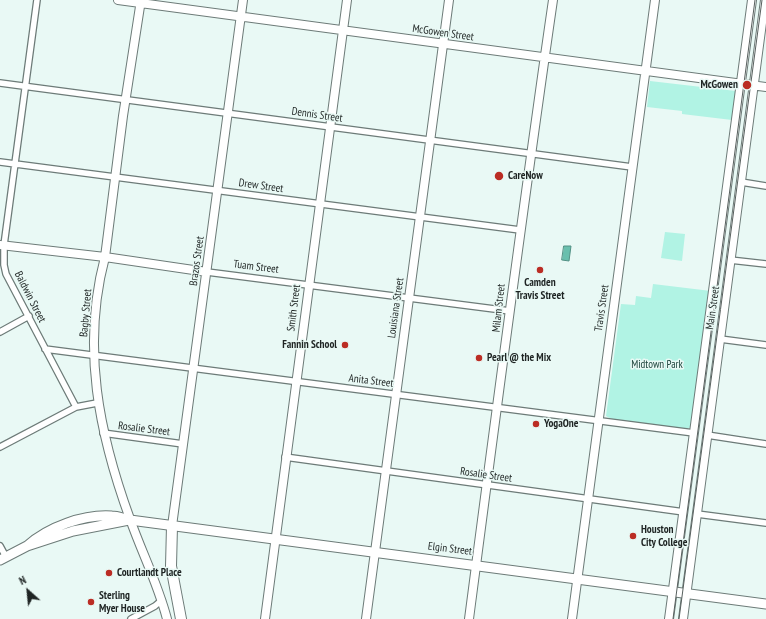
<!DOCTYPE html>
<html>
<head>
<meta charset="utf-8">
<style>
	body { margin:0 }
	#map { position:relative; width:766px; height:619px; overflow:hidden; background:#e9f9f5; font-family:"PT Sans Narrow",sans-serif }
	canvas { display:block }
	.north { position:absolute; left:8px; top:571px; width:40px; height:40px; -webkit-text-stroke:3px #e9f9f5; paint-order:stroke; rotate:333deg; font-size:11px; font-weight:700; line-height:16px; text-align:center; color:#1e2423 }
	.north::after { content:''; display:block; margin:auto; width:14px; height:18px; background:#1e2423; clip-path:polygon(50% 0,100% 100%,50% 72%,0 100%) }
</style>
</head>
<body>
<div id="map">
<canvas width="766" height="619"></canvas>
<div class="north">N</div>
</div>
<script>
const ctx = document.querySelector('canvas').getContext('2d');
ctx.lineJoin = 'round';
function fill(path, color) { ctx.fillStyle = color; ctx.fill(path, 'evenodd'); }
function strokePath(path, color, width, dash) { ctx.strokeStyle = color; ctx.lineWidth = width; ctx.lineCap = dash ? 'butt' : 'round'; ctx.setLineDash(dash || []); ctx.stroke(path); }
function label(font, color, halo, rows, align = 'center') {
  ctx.font = font + ' "PT Sans Narrow",sans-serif'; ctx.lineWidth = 3; ctx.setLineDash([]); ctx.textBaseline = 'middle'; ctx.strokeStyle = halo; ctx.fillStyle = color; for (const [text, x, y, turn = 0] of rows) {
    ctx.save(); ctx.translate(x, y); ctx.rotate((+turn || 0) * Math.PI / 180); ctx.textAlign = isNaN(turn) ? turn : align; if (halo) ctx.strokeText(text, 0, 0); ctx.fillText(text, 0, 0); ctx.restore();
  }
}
fill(new Path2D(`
	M 650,81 L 736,91 L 732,120 L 682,114 L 682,111 L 647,107 Z
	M 665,232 L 685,234 L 682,261 L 661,258 Z
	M 653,284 L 711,291 L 691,427 L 686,429 L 615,421 L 606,416 L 621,304 L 635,305 L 636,296 L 651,298 Z`), '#b1f3e4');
const water = new Path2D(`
	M 564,246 L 571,246 L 569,261 L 562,260 Z`);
fill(water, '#69bfad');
strokePath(water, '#529084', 1);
const street = new Path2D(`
	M 37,0 L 4,245 L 4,265 L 6,274 L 76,407
	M 0,83 L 632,167
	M 0,162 L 520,230
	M 741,182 L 766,186
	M 730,260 L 766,264
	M 207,272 L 510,311
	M 0,332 L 29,316
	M 720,339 L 766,345
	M 45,349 L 694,433
	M 103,433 L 183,444
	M 707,435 L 766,444
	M 0,447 L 76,407 L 97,403
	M 285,457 L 684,512
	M 697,514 L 766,523
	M 0,546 L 6,557
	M 131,619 L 155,606 L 162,600`);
const secondary = new Path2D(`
	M 118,0 L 766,87
	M 141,0 L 123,116 L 105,257 C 81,347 99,434 130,519 C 142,553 158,584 167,619
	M 0,245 L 105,257 L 207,272
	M 172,526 L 243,0
	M 265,619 L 347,0
	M 366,619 L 449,0
	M 469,619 C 496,413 523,206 553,0
	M 572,619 L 655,0
	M 669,619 L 752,0
	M 683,619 L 765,0`);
const primary = new Path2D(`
	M 27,546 C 48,527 84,514 112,516 C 118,516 124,519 130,520 L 766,604
	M 0,560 L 27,546 L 73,531 L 129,520`);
const highway = new Path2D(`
	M 172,526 L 171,566 L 181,619`);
strokePath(street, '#6d7b78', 8);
strokePath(secondary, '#6d7b78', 10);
strokePath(primary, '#6d7b78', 11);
strokePath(highway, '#6d7b78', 12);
strokePath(street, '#fff', 5.5);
strokePath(secondary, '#fff', 8);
strokePath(primary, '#fff', 9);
strokePath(highway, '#fff', 10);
strokePath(new Path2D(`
	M 673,619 L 755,0
	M 679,619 L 762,0`), '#57605e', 1);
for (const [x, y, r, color] of [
	[747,85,5,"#bb2d24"],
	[499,176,5,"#bb2d24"],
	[540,270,4,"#bb2d24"],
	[345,345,4,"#bb2d24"],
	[479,358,4,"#bb2d24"],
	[536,424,4,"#bb2d24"],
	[633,536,4,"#bb2d24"],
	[109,573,4,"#bb2d24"],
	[91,602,4,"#bb2d24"]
]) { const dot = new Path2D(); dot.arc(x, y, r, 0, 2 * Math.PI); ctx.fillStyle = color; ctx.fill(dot); strokePath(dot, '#e9f9f5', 1.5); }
label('11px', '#1e2423', '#e9f9f5', [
	["McGowen Street",443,33,8],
	["Dennis Street",317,115,8],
	["Drew Street",261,186,8],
	["Brazos Street",197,261,-82],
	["Tuam Street",256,267,7],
	["Baldwin Street",30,297,63],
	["Smith Street",294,308,-83],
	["Louisiana Street",396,308,-82],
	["Milam Street",499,308,-84],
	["Travis Street",602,308,-82],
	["Main Street",713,308,-82],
	["Bagby Street",86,313,-85],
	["Anita Street",371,381,7],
	["Rosalie Street",144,429,7],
	["Rosalie Street",486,475,8],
	["Elgin Street",450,549,7]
]);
label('bold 11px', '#1e2423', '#e9f9f5', [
	["McGowen",738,85,"right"],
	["CareNow",508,176],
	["Camden",540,283,"center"],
	["Travis Street",540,296,"center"],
	["Fannin School",337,345,"right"],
	["Pearl @ the Mix",487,358],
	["YogaOne",544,424],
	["Houston",641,530],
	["City College",641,543],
	["Courtlandt Place",117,573],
	["Sterling",99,596],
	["Myer House",99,609]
], 'left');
label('11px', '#1c443c', '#e9f9f5', [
	["Midtown Park",657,365]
]);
</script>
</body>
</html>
